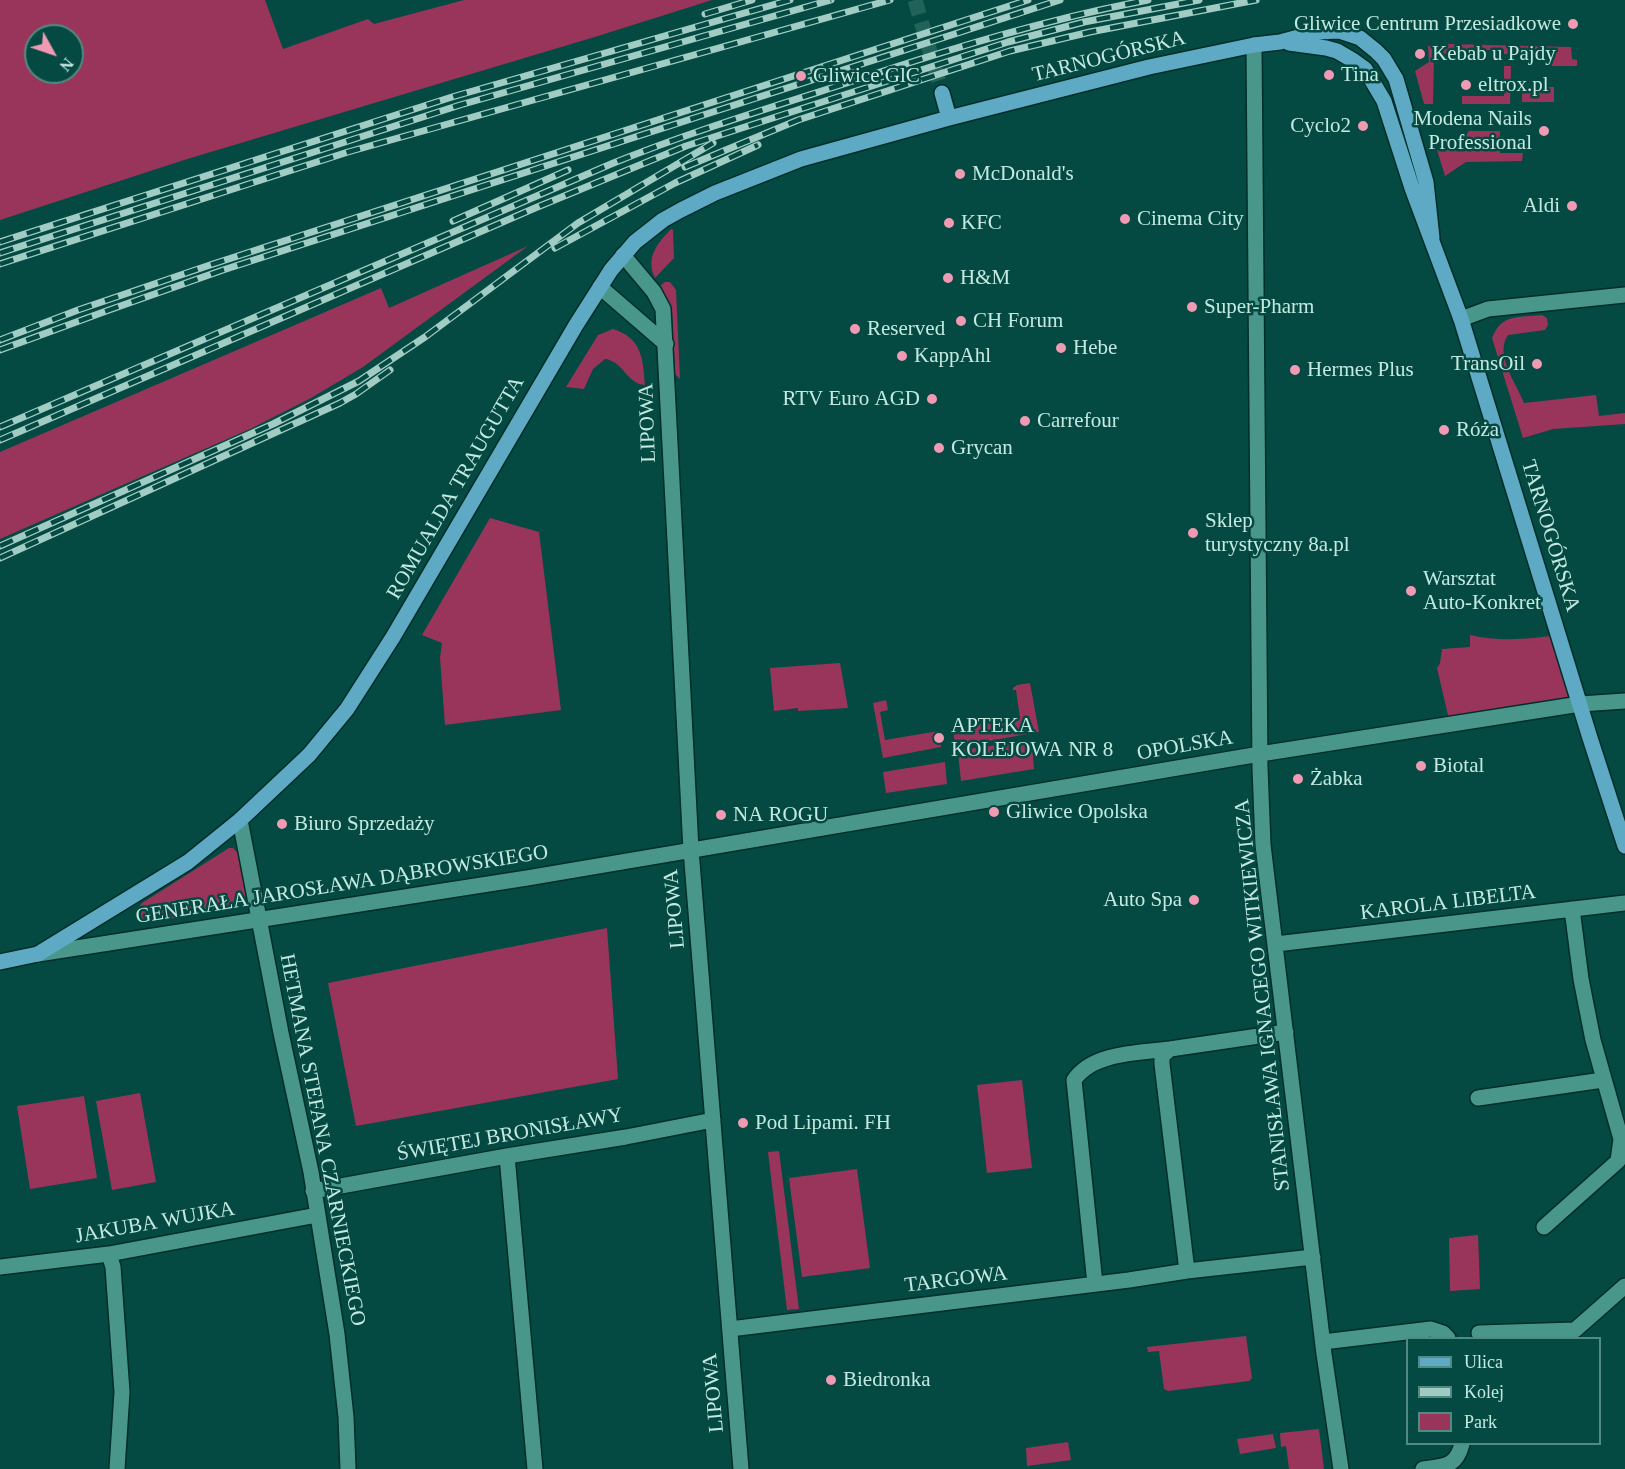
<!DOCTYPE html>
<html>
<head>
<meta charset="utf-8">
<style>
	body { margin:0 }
	#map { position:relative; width:1625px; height:1469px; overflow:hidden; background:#044a42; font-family:"Times New Roman",serif }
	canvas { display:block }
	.legend { position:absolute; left:1406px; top:1337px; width:195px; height:108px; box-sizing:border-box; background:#044a42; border:2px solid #518a82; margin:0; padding:8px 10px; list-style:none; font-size:18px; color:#c4e9e1 }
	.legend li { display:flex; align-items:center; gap:12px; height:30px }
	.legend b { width:30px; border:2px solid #518a82 }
	.north { position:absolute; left:24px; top:24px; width:60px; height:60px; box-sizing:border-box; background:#044a42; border:2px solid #518a82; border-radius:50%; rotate:130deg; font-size:16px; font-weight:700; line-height:24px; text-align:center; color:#c4e9e1 }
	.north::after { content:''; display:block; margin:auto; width:21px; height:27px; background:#f19ab3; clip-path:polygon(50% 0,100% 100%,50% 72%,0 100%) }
</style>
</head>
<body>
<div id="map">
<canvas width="1625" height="1469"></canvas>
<ul class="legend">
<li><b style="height:8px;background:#5eaac5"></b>Ulica</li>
<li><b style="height:8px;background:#a1ccc4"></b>Kolej</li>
<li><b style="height:16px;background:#99355a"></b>Park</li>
</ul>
<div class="north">N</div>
</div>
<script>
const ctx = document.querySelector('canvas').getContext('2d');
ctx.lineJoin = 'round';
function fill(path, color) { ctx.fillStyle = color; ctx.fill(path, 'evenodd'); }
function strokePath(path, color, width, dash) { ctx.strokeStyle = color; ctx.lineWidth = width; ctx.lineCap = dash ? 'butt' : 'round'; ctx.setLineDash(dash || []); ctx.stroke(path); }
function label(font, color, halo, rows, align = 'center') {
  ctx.font = font + ' "Times New Roman",serif'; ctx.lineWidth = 5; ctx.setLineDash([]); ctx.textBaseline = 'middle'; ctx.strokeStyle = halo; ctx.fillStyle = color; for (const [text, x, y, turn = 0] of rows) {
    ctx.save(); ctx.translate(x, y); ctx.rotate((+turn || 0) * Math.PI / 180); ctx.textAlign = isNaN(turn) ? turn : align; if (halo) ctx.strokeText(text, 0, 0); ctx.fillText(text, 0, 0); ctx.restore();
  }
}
fill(new Path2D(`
	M 0,0 L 265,0 L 283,49 L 368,19 L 374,24 L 464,0 L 712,0 L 598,36 L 184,160 L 0,220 ZM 36,36 L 72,36 L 72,72 L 36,72 Z
	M 1450,44 L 1571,47 L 1572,59 L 1577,60 L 1577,66 L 1552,66 L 1552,54 L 1504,54 L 1504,50 L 1462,50 L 1462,54 L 1434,54 L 1433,104 L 1424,104 L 1415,71 L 1429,62 L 1428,46 Z
	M 1504,66 L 1511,66 L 1510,104 L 1462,104 L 1462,96 L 1504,96 Z
	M 1527,87 L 1554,87 L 1554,102 L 1522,102 L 1522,94 Z
	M 1469,131 L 1500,131 L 1500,153 L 1523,153 L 1522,161 L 1466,162 L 1445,176 L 1437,150 L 1457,147 Z
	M 671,229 L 673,230 L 674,258 L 655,278 C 645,257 658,243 671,229 Z
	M 528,246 L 363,367 L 311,398 L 250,429 L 0,539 L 0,452 L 381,288 L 389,308 Z
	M 665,282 L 670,282 L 676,290 L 680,379 L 675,374 L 672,310 L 660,286 Z
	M 1542,315 L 1547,318 L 1548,325 L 1545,330 L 1508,335 C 1494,355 1517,384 1524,403 L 1596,395 L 1599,416 L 1625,413 L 1625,424 L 1553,429 L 1523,438 L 1492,338 C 1502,313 1518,318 1542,315 Z
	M 613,329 C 642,338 643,359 645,385 C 627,384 623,361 605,359 L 593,369 L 584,389 L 566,387 L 598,335 Z
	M 490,518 L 539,532 L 561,710 L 445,725 L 440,658 L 442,643 L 422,635 Z
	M 1470,635 C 1499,642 1529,639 1559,635 L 1580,704 L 1450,724 L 1437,668 L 1440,663 L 1442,649 L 1470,647 Z
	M 840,663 L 848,708 L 798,711 L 798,708 L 774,711 L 770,668 Z
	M 1030,683 L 1039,732 L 955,747 L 953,729 L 1020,718 L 1016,690 L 1013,690 L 1013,688 L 1017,685 Z
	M 886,700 L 888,710 L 880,712 L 885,740 L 939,731 L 941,747 L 883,758 L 873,703 Z
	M 1028,741 L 1032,745 L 1034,769 L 961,781 L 958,753 L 961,750 Z
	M 945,762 L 947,784 L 886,793 L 883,772 Z
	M 229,848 L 233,848 L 239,854 L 246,894 L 245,901 L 237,907 L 148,923 C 138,920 135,911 142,903 Z
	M 607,928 L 618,1079 L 356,1126 L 328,983 Z
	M 1022,1080 L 1032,1168 L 987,1173 L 977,1085 Z
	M 140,1093 L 156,1182 L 112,1190 L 96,1101 Z
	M 84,1096 L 97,1178 L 30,1189 L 17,1106 Z
	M 779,1151 L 799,1309 L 787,1310 L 768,1152 Z
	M 857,1169 L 870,1268 L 802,1277 L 789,1178 Z
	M 1478,1235 L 1480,1289 L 1450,1291 L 1449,1238 Z
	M 1246,1336 L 1252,1378 L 1249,1381 L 1168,1391 L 1164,1389 L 1159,1351 L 1148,1352 L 1147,1347 Z
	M 1319,1429 L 1324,1469 L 1289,1469 L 1286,1446 L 1281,1447 L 1280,1433 Z
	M 1273,1434 L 1276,1448 L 1240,1454 L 1237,1439 Z
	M 1068,1442 L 1071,1460 L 1027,1466 L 1026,1448 Z`), '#99355a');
strokePath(new Path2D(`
	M 915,0 L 942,93`), '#21625a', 15, [15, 8]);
const minor = new Path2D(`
	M 1254,45 L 1260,768 L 1263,845 L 1324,1354 L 1341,1469
	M 623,255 L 654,292 L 663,309 L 691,850 L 741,1469
	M 600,287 L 666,344
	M 1461,319 L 1488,309 L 1625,295
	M 240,820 L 281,1033 L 311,1172 L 337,1334 L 346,1417 L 348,1469
	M 1276,944 L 1625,903
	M 38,954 L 527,878 L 1260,754 L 1580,704 L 1625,701
	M 1478,1098 L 1603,1080
	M 507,1156 L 535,1469
	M 313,1191 L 507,1156 L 626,1137 L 713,1120
	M 1544,1227 L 1618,1161 L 1621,1139 L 1593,1040 L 1581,979 L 1572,909
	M 109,1254 L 113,1267 L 122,1392 L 117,1469
	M 0,1267 L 109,1254 L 317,1215
	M 1187,1271 L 1162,1064 L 1162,1056 L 1170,1049 L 1286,1032
	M 1095,1284 L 1074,1080 C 1093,1052 1139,1053 1170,1049
	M 730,1329 L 1129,1280 L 1187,1271 L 1313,1257
	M 1479,1333 L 1575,1330 L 1625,1286
	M 1323,1342 L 1431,1329 L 1443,1333 L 1448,1338
	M 1423,1469 C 1445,1466 1456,1467 1462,1444`);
const major = new Path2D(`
	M 1289,43 L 1326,48 L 1337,51 L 1354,61 L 1365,69 L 1384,101 L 1412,188 L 1461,319 L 1590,738 L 1625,846
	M 942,93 L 949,118
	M 0,962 L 38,954 L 188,862 L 240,820 L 309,755 L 347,709 L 393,637 L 576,325 L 611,270 L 635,242 L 663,220 L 681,210 L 715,193 L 801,159 L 949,118 L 1149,67 L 1254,45 L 1280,42 L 1317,32 L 1339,31 L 1360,38 L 1376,51 L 1384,59 L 1396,79 L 1426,182 L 1432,238`);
strokePath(minor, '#002e28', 18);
strokePath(major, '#002e28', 18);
strokePath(minor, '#48978a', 15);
strokePath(major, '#5eaac5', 15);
const rail = new Path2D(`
	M 705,14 L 752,0
	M 685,167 L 798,120 L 1010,51 L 1090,32 L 1256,0
	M 453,221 L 568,170
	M 0,242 L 452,97 L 790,0
	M 555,248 L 675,183 L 758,145
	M 0,253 L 460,105 L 831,0
	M 0,264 L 348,152 L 890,0
	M 0,340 L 78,310 L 210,265 L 1028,0
	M 0,350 L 109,310 L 223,270 L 1060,0
	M 0,427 L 611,164 C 690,132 772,107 853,81 C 950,49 1047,19 1148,0
	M 0,440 L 535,208 L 686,146 L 1008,42 L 1084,22 L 1199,0
	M 0,546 L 273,424 L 359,381 L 425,337 L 578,223 L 713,143
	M 0,558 L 340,403 L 356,394 L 390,370`);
strokePath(rail, '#a1ccc4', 7);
strokePath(rail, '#044a42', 4.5, [14]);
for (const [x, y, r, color] of [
	[1573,24,6,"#f19ab3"],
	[1420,54,6,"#f19ab3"],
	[1329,75,6,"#f19ab3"],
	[801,76,6,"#f19ab3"],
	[1466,85,6,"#f19ab3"],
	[1363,126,6,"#f19ab3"],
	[1544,131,6,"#f19ab3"],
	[960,174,6,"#f19ab3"],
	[1572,206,6,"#f19ab3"],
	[1125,219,6,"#f19ab3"],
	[949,223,6,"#f19ab3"],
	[948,278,6,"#f19ab3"],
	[1192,307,6,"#f19ab3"],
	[961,321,6,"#f19ab3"],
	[855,329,6,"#f19ab3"],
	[1061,348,6,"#f19ab3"],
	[902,356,6,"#f19ab3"],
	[1537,364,6,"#f19ab3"],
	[1295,370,6,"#f19ab3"],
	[932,399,6,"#f19ab3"],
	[1025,421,6,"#f19ab3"],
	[1444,430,6,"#f19ab3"],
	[939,448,6,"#f19ab3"],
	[1193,533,6,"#f19ab3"],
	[1411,591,6,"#f19ab3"],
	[939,738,6,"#f19ab3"],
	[1421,766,6,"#f19ab3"],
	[1298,779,6,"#f19ab3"],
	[994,812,6,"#f19ab3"],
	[721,815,6,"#f19ab3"],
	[282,824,6,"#f19ab3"],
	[1194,900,6,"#f19ab3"],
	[743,1123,6,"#f19ab3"],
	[831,1380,6,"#f19ab3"]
]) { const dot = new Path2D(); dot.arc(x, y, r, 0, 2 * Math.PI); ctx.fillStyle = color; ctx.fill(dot); strokePath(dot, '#044a42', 2); }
label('21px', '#c4e9e1', '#044a42', [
	["Gliwice Centrum Przesiadkowe",1561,24,"right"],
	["Kebab u Pajdy",1432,54],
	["Tina",1341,75],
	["Gliwice GlC",813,76],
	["eltrox.pl",1478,85],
	["Modena Nails",1532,119,"right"],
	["Professional",1532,143,"right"],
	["Cyclo2",1351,126,"right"],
	["McDonald's",972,174],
	["Aldi",1560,206,"right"],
	["Cinema City",1137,219],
	["KFC",961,223],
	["H&M",960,278],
	["Super-Pharm",1204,307],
	["CH Forum",973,321],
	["Reserved",867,329],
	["Hebe",1073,348],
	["KappAhl",914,356],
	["TransOil",1525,364,"right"],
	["Hermes Plus",1307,370],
	["RTV Euro AGD",920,399,"right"],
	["Carrefour",1037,421],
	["Róża",1456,430],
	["Grycan",951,448],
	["Sklep",1205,521],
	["turystyczny 8a.pl",1205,545],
	["Warsztat",1423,579],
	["Auto-Konkret",1423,603],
	["APTEKA",951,726],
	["KOLEJOWA NR 8",951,750],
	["Biotal",1433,766],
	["Żabka",1310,779],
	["Gliwice Opolska",1006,812],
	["NA ROGU",733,815],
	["Biuro Sprzedaży",294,824],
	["Auto Spa",1182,900,"right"],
	["Pod Lipami. FH",755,1123],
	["Biedronka",843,1380]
], 'left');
label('21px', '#c4e9e1', '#044a42', [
	["TARNOGÓRSKA",1109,57,-14],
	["LIPOWA",648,423,-92],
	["ROMUALDA TRAUGUTTA",456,488,-60],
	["TARNOGÓRSKA",1550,536,73],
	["OPOLSKA",1185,746,-10],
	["GENERAŁA JAROSŁAWA DĄBROWSKIEGO",342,885,-9],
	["KAROLA LIBELTA",1448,903,-7],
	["LIPOWA",675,909,-95],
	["STANISŁAWA IGNACEGO WITKIEWICZA",1263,995,-96],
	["ŚWIĘTEJ BRONISŁAWY",510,1135,-10],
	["HETMANA STEFANA CZARNIECKIEGO",322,1140,79],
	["JAKUBA WUJKA",155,1223,-10],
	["TARGOWA",956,1280,-7],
	["LIPOWA",714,1393,-95]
]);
</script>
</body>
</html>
